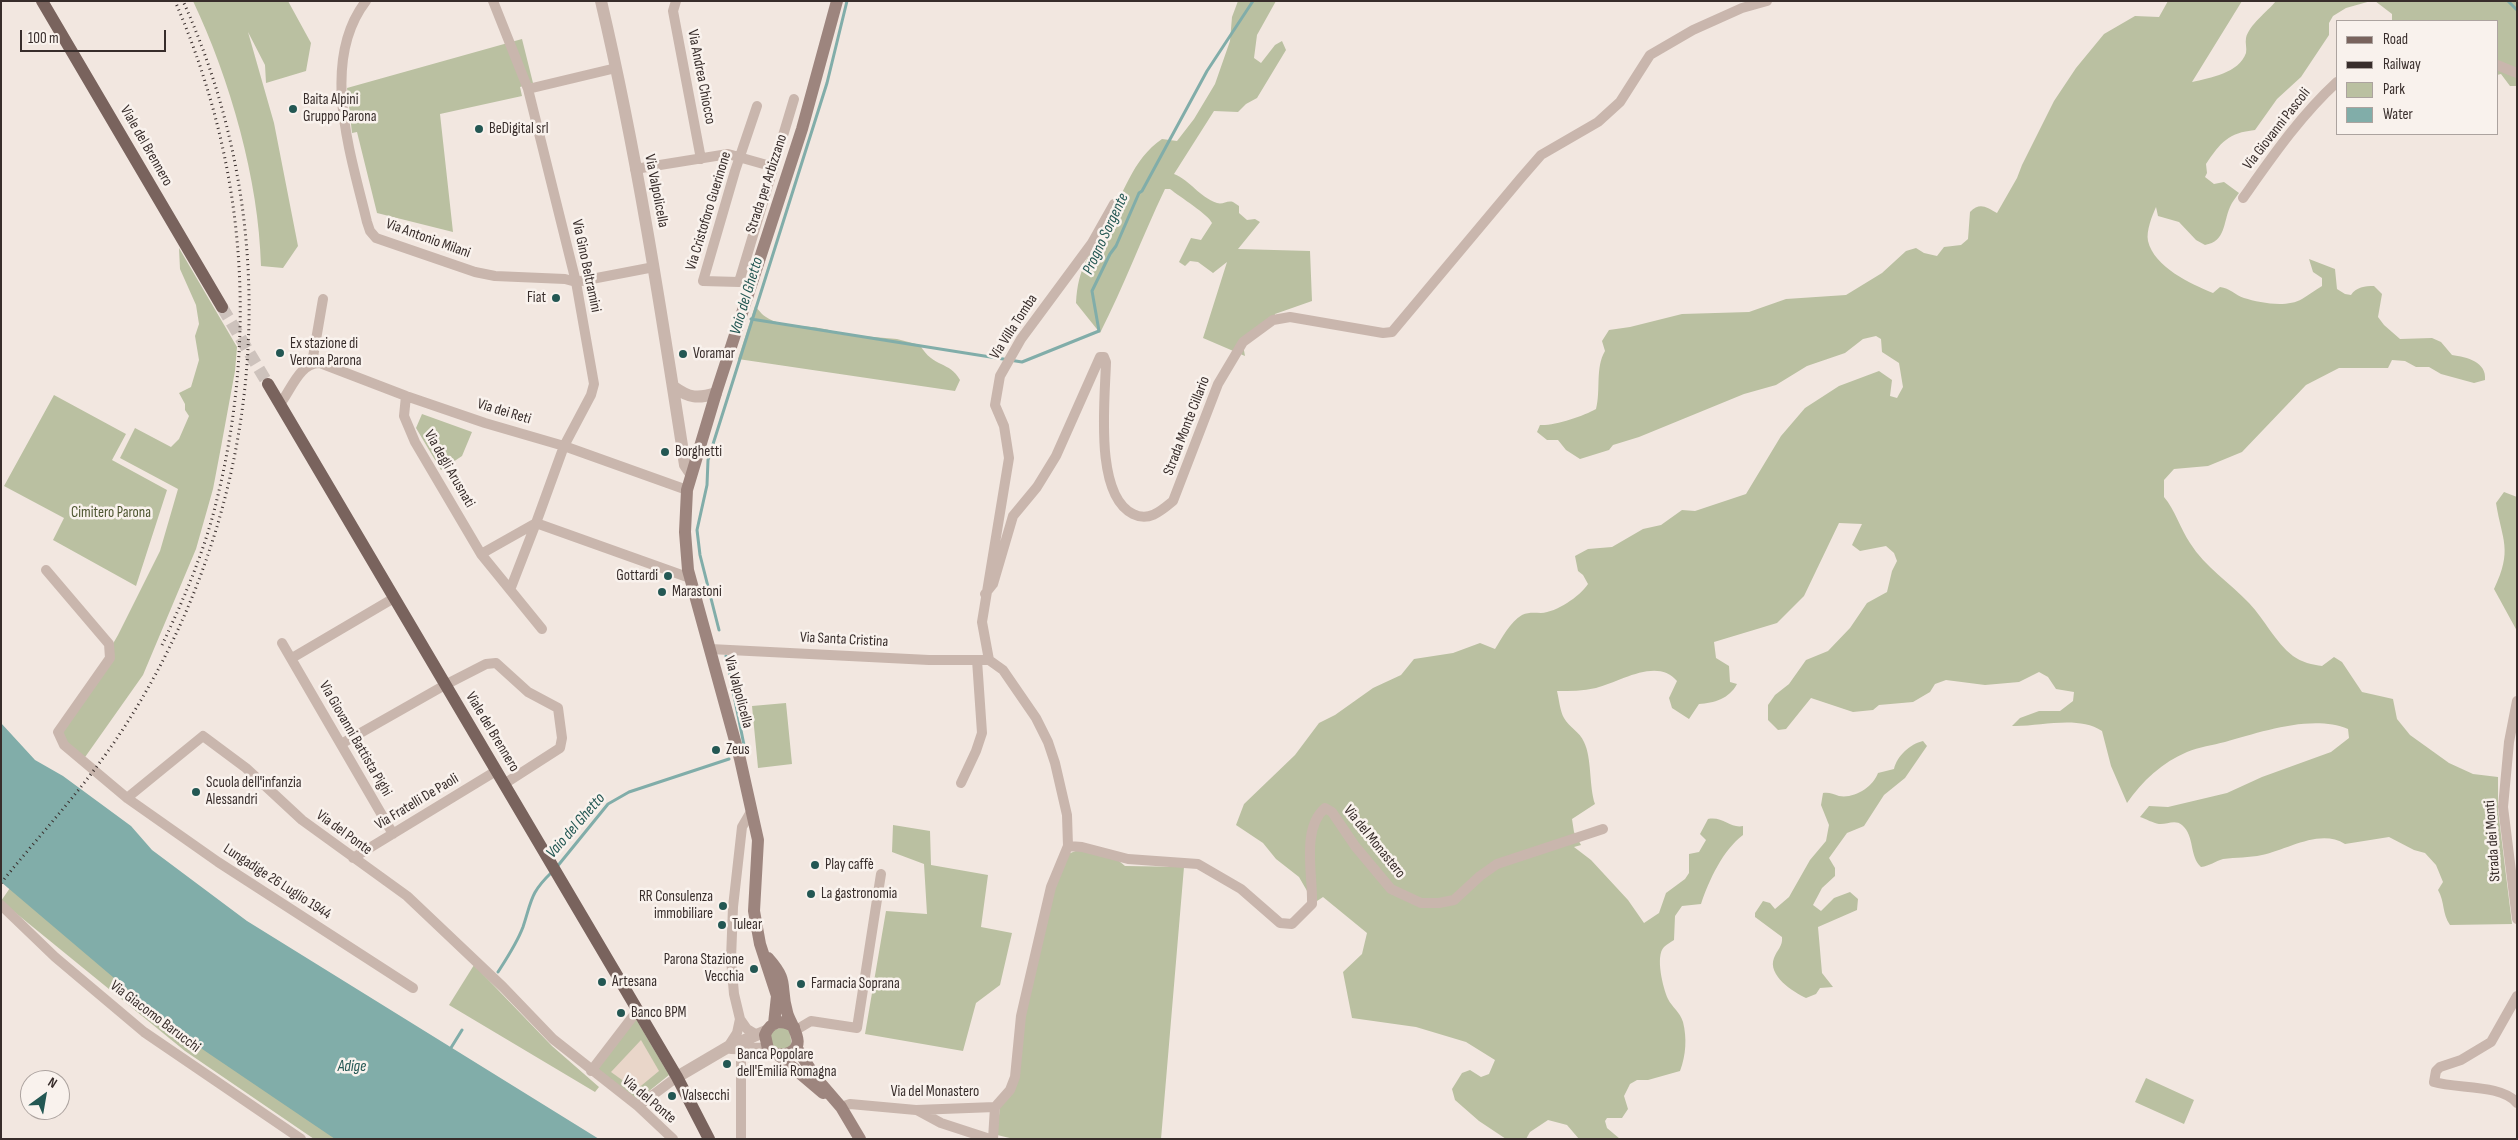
<!DOCTYPE html>
<html>
<head>
<meta charset="utf-8">
<style>
	body { margin:0 }
	#map { position:relative; width:2518px; height:1140px; overflow:hidden; background:#f2e7e0; font-family:"Sofia Sans Condensed",sans-serif }
	canvas { display:block }
	.frame { position:absolute; inset:0; border:2px solid #382d2b; pointer-events:none }
	.legend { position:absolute; left:2336px; top:20px; width:162px; height:115px; box-sizing:border-box; background:#f9f2ed; border:1px solid #aca39f; margin:0; padding:6px 9px; list-style:none; font-size:15px; color:#382d2b }
	.legend li { display:flex; align-items:center; gap:10px; height:25px }
	.legend b { width:25px; border:1px solid #aca39f }
	.north { position:absolute; left:20px; top:1070px; width:50px; height:50px; box-sizing:border-box; background:#f9f2ed; border:1px solid #aca39f; border-radius:50%; rotate:32deg; font-size:14px; font-weight:700; line-height:20px; text-align:center; color:#382d2b }
	.north::after { content:''; display:block; margin:auto; width:18px; height:22px; background:#235753; clip-path:polygon(50% 0,100% 100%,50% 72%,0 100%) }
	.scale { position:absolute; left:20px; top:30px; width:146px; height:22px; box-sizing:border-box; border:2px solid #382d2b; border-top:0; padding-left:6px; font-size:15px; line-height:18px; white-space:nowrap; color:#382d2b; -webkit-text-stroke:4px #f9f2ed; paint-order:stroke }
</style>
</head>
<body>
<div id="map">
<canvas width="2518" height="1140"></canvas>
<div class="frame"></div>
<ul class="legend">
<li><b style="height:6px;background:#79635d"></b>Road</li>
<li><b style="height:6px;background:#382d2b"></b>Railway</li>
<li><b style="height:14px;background:#bac0a1"></b>Park</li>
<li><b style="height:14px;background:#81ada9"></b>Water</li>
</ul>
<div class="north">N</div>
<div class="scale">100 m</div>
</div>
<script>
const ctx = document.querySelector('canvas').getContext('2d');
ctx.lineJoin = 'round';
function fill(path, color) { ctx.fillStyle = color; ctx.fill(path, 'evenodd'); }
function strokePath(path, color, width, dash) { ctx.strokeStyle = color; ctx.lineWidth = width; ctx.lineCap = dash ? 'butt' : 'round'; ctx.setLineDash(dash || []); ctx.stroke(path); }
function label(font, color, halo, rows, align = 'center') {
  ctx.font = font + ' "Sofia Sans Condensed",sans-serif'; ctx.lineWidth = 5; ctx.setLineDash([]); ctx.textBaseline = 'middle'; ctx.strokeStyle = halo; ctx.fillStyle = color; for (const [text, x, y, turn = 0] of rows) {
    ctx.save(); ctx.translate(x, y); ctx.rotate((+turn || 0) * Math.PI / 180); ctx.textAlign = isNaN(turn) ? turn : align; if (halo) ctx.strokeText(text, 0, 0); ctx.fillText(text, 0, 0); ctx.restore();
  }
}
fill(new Path2D(`
	M 193,1 L 288,1 L 311,43 L 306,71 L 266,83 L 265,65 L 248,32 L 274,123 L 298,246 L 283,268 L 261,266 C 259,180 230,79 193,1 Z
	M 1238,1 L 1276,1 L 1257,35 L 1254,58 L 1261,63 L 1275,45 L 1282,41 L 1286,50 L 1257,98 L 1246,104 L 1238,112 L 1214,111 L 1174,174 C 1190,180 1199,197 1217,203 C 1223,205 1227,200 1233,202 L 1239,206 L 1239,213 L 1247,220 L 1255,219 L 1260,222 L 1238,249 L 1310,251 L 1312,301 L 1275,314 L 1273,325 L 1243,345 L 1245,356 L 1203,338 L 1227,262 L 1213,273 L 1198,262 L 1190,261 L 1185,266 L 1179,262 L 1191,238 L 1201,240 L 1212,223 C 1209,215 1180,197 1170,189 L 1165,189 C 1142,237 1124,286 1100,333 L 1076,303 C 1078,267 1089,256 1106,225 C 1123,196 1132,159 1162,139 L 1177,141 L 1194,119 L 1215,84 L 1230,41 L 1232,17 Z
	M 2168,1 L 2242,1 L 2192,82 C 2210,78 2239,73 2246,53 C 2247,48 2245,43 2246,38 C 2249,25 2267,12 2276,1 L 2371,1 L 2346,8 L 2333,16 L 2329,23 L 2329,35 L 2301,77 L 2277,99 L 2255,130 C 2228,133 2221,142 2206,164 L 2207,173 L 2205,177 L 2214,184 L 2224,182 L 2239,193 C 2236,197 2232,202 2230,207 C 2223,223 2226,241 2205,245 L 2196,240 L 2179,222 L 2158,216 L 2156,207 C 2152,216 2146,231 2148,241 C 2154,267 2191,284 2213,293 L 2220,287 C 2230,288 2235,295 2244,298 C 2260,303 2287,308 2302,299 C 2309,295 2315,290 2322,286 L 2322,278 L 2313,272 L 2309,259 L 2335,269 L 2337,289 L 2345,294 L 2351,295 C 2356,287 2365,286 2374,286 L 2382,294 L 2378,317 L 2384,325 L 2400,339 L 2432,338 L 2441,342 L 2452,355 C 2467,357 2487,362 2485,380 L 2474,383 L 2441,374 L 2429,367 L 2416,367 L 2405,361 L 2392,360 L 2388,368 L 2339,368 L 2306,385 L 2242,452 L 2208,466 L 2174,469 L 2164,480 L 2164,497 C 2175,510 2180,528 2190,543 C 2205,567 2230,583 2249,603 C 2265,620 2275,642 2293,656 C 2301,662 2313,665 2322,666 L 2334,657 L 2342,662 L 2362,692 L 2393,699 L 2397,719 L 2410,735 L 2449,763 L 2473,774 L 2498,777 L 2498,810 L 2512,924 L 2450,925 C 2442,914 2445,902 2438,890 L 2443,882 L 2436,865 L 2425,853 L 2414,850 L 2389,837 L 2345,844 C 2320,828 2287,850 2262,855 C 2249,858 2236,857 2223,859 C 2215,861 2210,866 2201,867 C 2189,856 2195,836 2182,825 C 2175,819 2166,825 2159,824 C 2153,823 2146,819 2140,817 L 2149,806 L 2168,807 L 2227,793 L 2262,777 L 2331,752 L 2349,738 L 2348,729 C 2312,714 2261,732 2225,742 C 2213,745 2199,747 2187,752 C 2163,762 2142,781 2127,803 L 2111,766 L 2102,731 C 2077,715 2040,727 2012,726 L 2020,718 L 2039,711 L 2060,711 L 2073,701 L 2074,692 L 2056,689 L 2048,677 L 2039,672 L 2019,682 L 1985,685 L 1946,680 L 1935,684 L 1930,692 L 1913,702 L 1879,705 L 1873,710 L 1853,712 L 1811,698 L 1786,729 L 1778,730 L 1768,720 L 1768,705 L 1775,695 L 1789,684 L 1806,660 L 1828,651 L 1850,628 L 1867,603 L 1887,592 L 1892,571 L 1897,561 L 1894,553 L 1886,546 L 1860,551 L 1852,545 L 1862,524 L 1839,523 L 1804,596 L 1777,623 L 1714,642 L 1716,658 L 1729,666 L 1730,682 L 1737,684 C 1729,699 1714,703 1699,704 L 1689,719 L 1672,708 L 1669,698 L 1677,681 C 1657,657 1620,682 1596,688 C 1583,691 1570,691 1557,691 C 1559,699 1560,711 1564,718 C 1569,727 1580,732 1584,742 C 1592,758 1589,787 1595,804 L 1572,819 L 1574,832 L 1581,845 L 1574,847 L 1591,860 L 1628,900 L 1644,923 L 1659,913 L 1666,893 L 1685,879 L 1689,873 L 1689,854 L 1699,852 L 1706,840 L 1700,834 L 1708,819 C 1723,816 1731,829 1743,826 L 1743,835 C 1723,850 1709,880 1701,904 L 1682,906 L 1675,916 L 1674,940 C 1671,942 1667,944 1664,947 C 1655,956 1663,988 1668,999 C 1672,1007 1680,1012 1683,1022 C 1687,1038 1686,1055 1680,1071 L 1648,1080 L 1637,1080 L 1630,1084 L 1624,1096 L 1628,1109 L 1622,1118 L 1607,1118 L 1605,1121 L 1607,1128 L 1620,1139 L 1579,1139 L 1567,1125 L 1548,1120 L 1530,1132 L 1526,1139 L 1506,1139 L 1479,1121 L 1455,1100 L 1452,1089 L 1462,1073 L 1470,1070 L 1481,1077 L 1489,1074 L 1495,1060 L 1466,1042 L 1416,1027 L 1352,1018 L 1343,972 L 1362,954 L 1367,933 L 1323,897 L 1314,903 L 1299,877 L 1276,859 L 1263,843 L 1236,825 L 1244,804 L 1295,755 L 1319,723 L 1335,715 L 1373,688 L 1401,675 L 1414,659 L 1453,653 L 1480,643 L 1495,649 C 1502,638 1510,622 1522,615 C 1529,612 1534,613 1541,613 C 1557,612 1579,597 1588,584 L 1583,575 L 1578,571 L 1575,556 L 1588,549 L 1612,547 L 1643,529 L 1661,525 L 1682,510 L 1695,511 L 1746,494 L 1781,436 L 1805,408 L 1839,386 L 1879,371 L 1892,380 L 1890,396 L 1897,398 L 1903,387 L 1899,363 L 1882,352 L 1881,339 L 1876,336 L 1863,339 L 1845,353 L 1807,366 L 1776,385 L 1744,394 L 1639,437 L 1613,445 L 1609,450 L 1580,459 L 1566,450 L 1558,440 L 1547,440 L 1537,432 L 1540,425 C 1554,426 1584,416 1596,409 C 1601,390 1595,368 1605,351 L 1602,341 L 1609,330 L 1630,327 L 1682,314 L 1749,312 L 1786,299 L 1846,295 L 1882,273 L 1906,251 L 1916,248 L 1924,253 L 1937,256 L 1944,247 L 1961,245 L 1968,239 L 1970,212 C 1980,202 1986,207 1997,213 L 2017,178 L 2022,165 L 2054,101 L 2076,68 L 2104,34 L 2135,16 L 2159,17 Z
	M 2375,1 L 2517,1 L 2517,86 L 2510,86 L 2501,74 L 2497,75 L 2497,21 L 2392,21 L 2392,14 Z
	M 522,39 L 533,83 L 520,87 L 522,96 L 440,114 L 453,232 L 377,213 L 357,132 L 352,133 L 347,88 Z
	M 179,248 L 237,347 L 235,371 L 221,447 L 213,489 L 196,549 L 143,675 L 83,760 L 60,741 L 65,727 L 118,635 L 160,551 L 178,489 L 120,458 L 135,428 L 171,447 L 179,439 L 189,416 L 185,410 L 185,404 L 179,393 L 191,387 L 199,360 L 195,336 L 199,324 L 196,305 L 180,269 Z
	M 755,306 C 759,310 762,315 766,317 C 782,329 819,323 839,334 L 897,339 L 920,345 C 933,368 950,361 960,380 L 955,391 L 738,359 Z
	M 54,395 L 126,434 L 112,460 L 167,490 L 136,586 L 53,540 L 64,518 L 4,486 Z
	M 422,414 L 472,432 L 462,456 L 441,470 L 416,428 Z
	M 2504,492 L 2517,497 L 2517,631 L 2494,589 C 2513,549 2502,541 2496,503 Z
	M 786,703 L 792,764 L 758,768 L 752,706 Z
	M 1923,741 L 1927,746 L 1905,778 L 1884,795 L 1864,826 L 1847,833 L 1829,858 L 1835,868 L 1835,876 L 1822,888 L 1813,905 L 1821,911 L 1834,898 L 1850,892 L 1858,899 L 1857,910 L 1818,927 L 1822,973 L 1833,987 L 1820,988 L 1816,994 L 1806,998 C 1793,992 1767,975 1774,958 C 1777,950 1783,946 1782,937 L 1755,917 L 1755,913 L 1763,901 L 1770,903 L 1775,909 L 1789,897 L 1810,860 L 1826,841 L 1829,825 L 1821,805 L 1823,793 C 1829,792 1833,794 1839,796 C 1854,799 1873,787 1878,773 L 1894,769 C 1897,756 1910,744 1923,741 Z
	M 893,825 L 930,831 L 931,865 L 988,875 L 981,927 L 1012,933 L 1000,985 L 976,1003 L 963,1051 L 865,1034 L 886,911 L 927,914 L 924,864 L 892,852 Z
	M 1078,850 L 1119,861 L 1125,866 L 1184,867 L 1161,1139 L 1014,1139 L 997,1135 L 1000,1106 L 1015,1079 L 1019,1043 L 1044,915 L 1068,854 Z
	M 12,885 C 22,895 53,928 63,931 L 355,1139 L 314,1139 L 185,1051 L 1,901 Z
	M 474,965 L 552,1046 L 599,1087 L 595,1092 L 449,1005 Z
	M 636,1019 L 669,1075 L 638,1100 L 596,1070 Z
	M 789,1026 L 792,1047 L 774,1051 L 769,1031 Z
	M 2146,1078 L 2194,1100 L 2184,1124 L 2135,1102 Z`), '#bac0a1');
fill(new Path2D(`
	M 641,1040 L 659,1071 L 636,1090 L 611,1072 Z`), '#e9d6c9');
fill(new Path2D(`
	M 1,723 L 35,760 L 63,776 L 131,826 L 152,850 L 247,921 L 599,1139 L 335,1139 L 180,1034 L 1,882 Z`), '#81ada9');
strokePath(new Path2D(`
	M 2508,1 L 2517,10
	M 751,319 L 1022,362 L 1099,331 L 1092,291 L 1110,254 L 1116,246 L 1139,193 L 1142,191 L 1207,71 L 1253,1
	M 719,630 L 700,555 L 697,530 L 707,485 L 708,460 L 827,83 L 847,1
	M 726,656 L 745,750
	M 556,868 L 608,804 L 629,792 L 729,759
	M 498,972 C 507,958 517,943 523,927 C 532,900 530,893 552,872
	M 449,1051 L 462,1030`), '#81ada9', 3);
strokePath(new Path2D(`
	M 222,307 L 268,384`), '#cdc2bc', 12, [12, 6]);
strokePath(new Path2D(`
	M 366,1 C 319,62 351,155 367,222 L 370,231 L 376,238 L 475,272 L 495,276 L 565,279 L 576,282 L 654,267
	M 676,1 L 673,11 L 701,159
	M 2497,65 L 2517,73
	M 528,89 L 616,68
	M 757,106 L 735,171 L 703,281 L 739,282 L 794,99
	M 635,169 L 728,154 L 774,167
	M 2243,198 C 2272,157 2300,116 2337,82
	M 312,363 L 323,299
	M 406,396 L 404,416 L 415,442 L 481,554 L 542,629
	M 280,404 C 291,390 300,362 320,363 L 406,396 L 485,423 L 564,446 L 687,490
	M 481,554 L 536,523 L 564,446 L 591,395 L 594,384 L 576,282 L 528,89 L 493,1
	M 46,570 L 109,644 L 110,658 L 58,732 L 64,745 L 127,798 L 218,862 L 413,988
	M 510,590 L 536,523 L 690,578
	M 985,594 L 993,584 L 1013,516 L 1037,487 L 1056,456 L 1100,357 L 1104,357 L 1106,362 C 1105,400 1094,495 1133,514 C 1149,522 1161,511 1173,501 L 1218,384 L 1243,342 L 1273,320 L 1290,317 L 1383,333 L 1392,332 L 1521,178 L 1541,155 L 1598,122 L 1620,102 L 1650,55 L 1693,30 L 1742,8 L 1767,1
	M 282,643 L 393,834
	M 710,649 L 929,660 L 989,660 L 1003,670 L 1036,718 L 1048,742 L 1055,763 L 1067,815 L 1068,846 L 1051,887 L 1027,990 L 1021,1016 L 1015,1077 L 1010,1090 L 995,1107 L 916,1110 L 850,1104 L 841,1107
	M 292,658 L 394,598
	M 989,660 L 982,622 L 1009,458 L 1004,426 L 995,405 L 1000,376 L 1021,339 L 1092,243 L 1114,204
	M 2517,701 L 2509,742 L 2503,807 L 2517,919
	M 341,744 L 445,685 L 486,664 L 496,663 L 528,692 L 558,708 L 562,738 L 560,748 L 504,784
	M 961,783 L 976,751 L 982,733 L 977,660
	M 127,798 L 203,736 L 246,768 L 302,820 L 407,896 L 503,987 L 553,1039 L 638,1106 L 673,1139
	M 752,810 L 742,827 L 733,907 L 731,959 L 734,994 L 740,1019 L 747,1029 L 757,1035
	M 1068,846 L 1082,847 L 1128,859 L 1198,864 L 1241,889 L 1280,923 L 1292,924 L 1312,904 C 1313,874 1301,829 1325,808 L 1332,812 L 1355,846 L 1391,889 L 1421,903 L 1439,903 L 1454,900 L 1480,876 L 1497,864 L 1603,829
	M 353,858 L 496,771
	M 1,905 L 55,957 L 144,1032 L 301,1139
	M 2517,996 L 2491,1042 L 2461,1060 L 2440,1067 L 2436,1071 L 2434,1082 C 2458,1089 2501,1084 2517,1103
	M 796,1030 L 811,1021 L 857,1028 L 881,874
	M 728,1047 L 737,1033 L 740,1019
	M 591,1071 L 637,1011
	M 638,1106 L 677,1077
	M 917,1110 L 941,1123 L 990,1139
	M 741,1139 L 741,1057 L 744,1049
	M 993,1139 L 995,1107`), '#c9b6ad', 10);
strokePath(new Path2D(`
	M 601,1 C 637,154 661,310 685,465 L 691,474
	M 674,387 C 689,398 698,399 716,393
	M 731,1048 L 768,1049
	M 677,1077 L 728,1047 L 766,1031`), '#c9b6ad', 12);
strokePath(new Path2D(`
	M 768,958 C 790,983 779,984 787,1012 C 790,1025 810,1047 786,1054 C 779,1056 773,1053 768,1049 L 765,1035 C 770,1021 783,1019 794,1027
	M 774,1024 L 777,996 L 760,944 L 754,911 L 758,840 L 740,759 L 688,570 L 685,532 L 687,490 L 716,393 L 802,129 L 837,1
	M 796,1047 L 816,1078 L 841,1107 L 860,1139
	M 777,1054 L 823,1093`), '#9d857e', 12);
strokePath(new Path2D(`
	M 42,1 L 222,307
	M 268,384 L 677,1077 L 709,1139`), '#79635d', 12);
strokePath(new Path2D(`
	M 162,645 C 182,603 201,559 213,515 C 259,341 247,167 175,1
	M 1,883 C 38,837 80,792 113,744 C 263,525 293,244 183,1`), '#382d2b', 3, [1, 4]);
for (const [x, y, r, color] of [
	[293,109,5,"#235753"],
	[479,129,5,"#235753"],
	[556,298,5,"#235753"],
	[280,353,5,"#235753"],
	[683,354,5,"#235753"],
	[665,452,5,"#235753"],
	[668,576,5,"#235753"],
	[662,592,5,"#235753"],
	[716,750,5,"#235753"],
	[196,792,5,"#235753"],
	[815,865,5,"#235753"],
	[811,894,5,"#235753"],
	[723,906,5,"#235753"],
	[722,925,5,"#235753"],
	[754,969,5,"#235753"],
	[602,982,5,"#235753"],
	[801,984,5,"#235753"],
	[621,1013,5,"#235753"],
	[727,1064,5,"#235753"],
	[672,1096,5,"#235753"]
]) { const dot = new Path2D(); dot.arc(x, y, r, 0, 2 * Math.PI); ctx.fillStyle = color; ctx.fill(dot); strokePath(dot, '#f9f2ed', 2); }
label('15px', '#382d2b', '#f9f2ed', [
	["Via Andrea Chiocco",701,77,79],
	["Via Giovanni Pascoli",2277,129,-52],
	["Viale del Brennero",146,146,60],
	["Strada per Arbizzano",767,184,-72],
	["Via Valpolicella",656,191,79],
	["Via Cristoforo Guerinone",709,211,-73],
	["Via Antonio Milani",428,239,20],
	["Via Gino Beltramini",586,266,78],
	["Via Villa Tomba",1014,327,-57],
	["Via dei Reti",504,412,17],
	["Strada Monte Cillario",1187,426,-69],
	["Via degli Arusnati",449,469,60],
	["Via Santa Cristina",844,640,3],
	["Via Valpolicella",738,692,75],
	["Viale del Brennero",492,732,59],
	["Via Giovanni Battista Pighi",355,739,60],
	["Via Fratelli De Paoli",417,802,-31],
	["Via del Ponte",344,833,36],
	["Strada dei Monti",2493,841,-94],
	["Via del Monastero",1374,842,51],
	["Lungadige 26 Luglio 1944",277,882,33],
	["Via Giacomo Barucchi",155,1017,37],
	["Via del Monastero",935,1092],
	["Via del Ponte",649,1100,40]
]);
label('15px', '#382d2b', '#f9f2ed', [
	["Baita Alpini",303,100],
	["Gruppo Parona",303,117],
	["BeDigital srl",489,129],
	["Fiat",546,298,"right"],
	["Ex stazione di",290,344],
	["Verona Parona",290,361],
	["Voramar",693,354],
	["Borghetti",675,452],
	["Gottardi",658,576,"right"],
	["Marastoni",672,592],
	["Zeus",726,750],
	["Scuola dell'infanzia",206,783],
	["Alessandri",206,800],
	["Play caffè",825,865],
	["La gastronomia",821,894],
	["RR Consulenza",713,897,"right"],
	["immobiliare",713,914,"right"],
	["Tulear",732,925],
	["Parona Stazione",744,960,"right"],
	["Vecchia",744,977,"right"],
	["Artesana",612,982],
	["Farmacia Soprana",811,984],
	["Banco BPM",631,1013],
	["Banca Popolare",737,1055],
	["dell'Emilia Romagna",737,1072],
	["Valsecchi",682,1096]
], 'left');
label('15px', '#4d5530', '#f9f2ed', [
	["Cimitero Parona",111,513]
]);
label('italic 16px', '#235753', '#f9f2ed', [
	["Progno Sorgente",1106,234,-65],
	["Vaio del Ghetto",747,296,-73],
	["Vaio del Ghetto",576,826,-49],
	["Adige",352,1067]
]);
</script>
</body>
</html>
